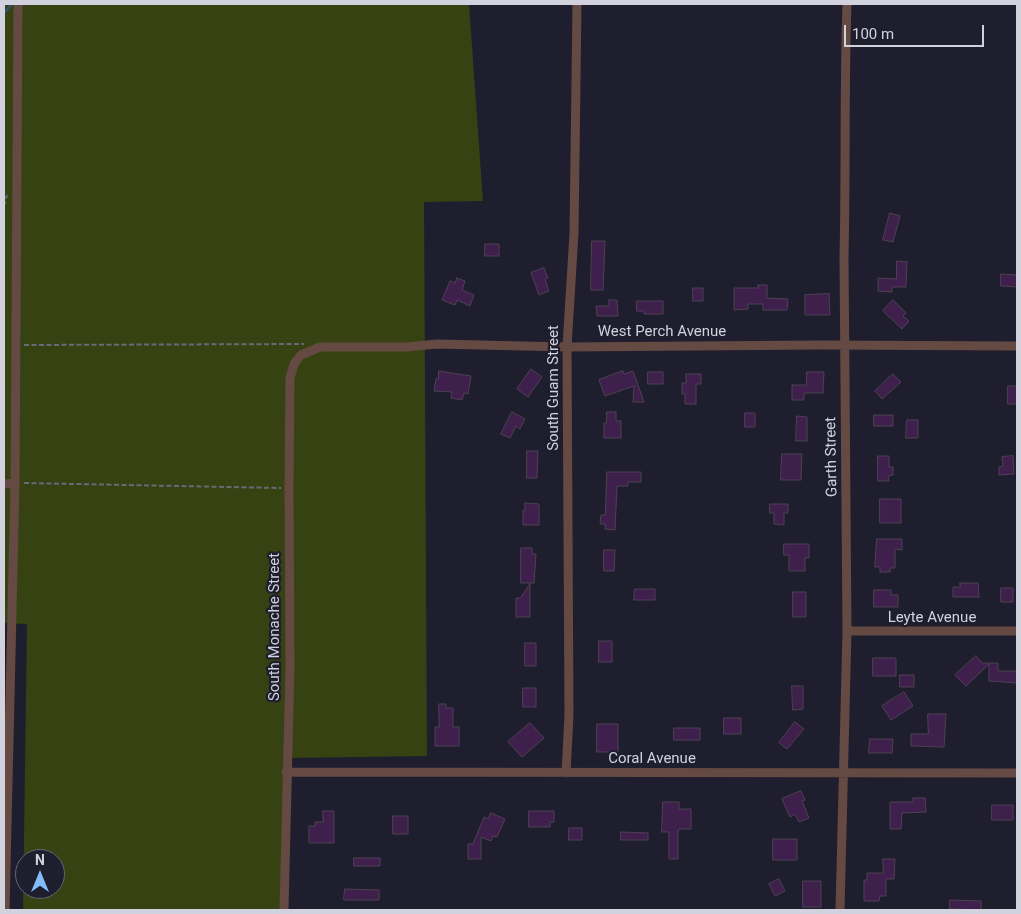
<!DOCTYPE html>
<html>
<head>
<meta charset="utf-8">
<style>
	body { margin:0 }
	#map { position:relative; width:1021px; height:914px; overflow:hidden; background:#1f1e2f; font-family:Roboto,sans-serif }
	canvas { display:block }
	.frame { position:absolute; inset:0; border:5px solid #d1d2dd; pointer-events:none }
	.north { position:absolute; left:15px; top:849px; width:50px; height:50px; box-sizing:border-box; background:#1f1e2f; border:1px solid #666675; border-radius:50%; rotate:0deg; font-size:14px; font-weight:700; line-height:20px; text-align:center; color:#d1d2dd }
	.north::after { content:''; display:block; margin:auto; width:18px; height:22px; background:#84bcfb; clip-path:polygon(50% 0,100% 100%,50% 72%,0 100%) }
	.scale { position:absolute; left:844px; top:25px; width:140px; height:22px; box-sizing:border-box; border:2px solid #d1d2dd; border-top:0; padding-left:6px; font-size:15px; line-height:18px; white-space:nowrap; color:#d1d2dd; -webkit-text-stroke:4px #1f1e2f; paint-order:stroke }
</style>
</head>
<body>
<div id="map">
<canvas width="1021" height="914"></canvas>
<div class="frame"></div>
<div class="north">N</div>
<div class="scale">100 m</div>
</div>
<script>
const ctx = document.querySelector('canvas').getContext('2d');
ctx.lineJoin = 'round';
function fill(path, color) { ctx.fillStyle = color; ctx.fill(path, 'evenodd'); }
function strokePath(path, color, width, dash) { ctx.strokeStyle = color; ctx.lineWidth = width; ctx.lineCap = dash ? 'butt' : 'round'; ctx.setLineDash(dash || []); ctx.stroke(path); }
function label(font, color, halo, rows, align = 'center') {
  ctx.font = font + ' Roboto,sans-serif'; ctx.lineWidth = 4.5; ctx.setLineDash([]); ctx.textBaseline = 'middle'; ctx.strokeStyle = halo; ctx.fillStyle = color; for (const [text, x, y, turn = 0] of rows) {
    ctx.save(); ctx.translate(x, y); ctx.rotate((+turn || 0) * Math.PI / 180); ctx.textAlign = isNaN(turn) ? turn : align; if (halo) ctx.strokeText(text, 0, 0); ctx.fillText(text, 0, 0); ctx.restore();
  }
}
fill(new Path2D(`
	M 4,4 L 469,4 L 483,201 L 424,202 L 427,756 L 285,758 L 286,910 L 23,910 L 27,624 L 4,623 ZM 25,859 L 55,859 L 55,889 L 25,889 Z`), '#364211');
strokePath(new Path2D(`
	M 4,13 L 12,4`), '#314f7c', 2.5);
const building = new Path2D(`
	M 890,213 L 900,216 L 893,242 L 883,240 Z
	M 592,241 L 605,241 L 603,290 L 591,290 Z
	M 485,244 L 499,244 L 499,256 L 485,256 Z
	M 897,261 L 907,262 L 906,287 L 892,287 L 892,292 L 878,291 L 878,278 L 896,279 Z
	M 544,268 L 548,278 L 545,279 L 549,291 L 539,295 L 531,273 Z
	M 1001,274 L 1017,275 L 1017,287 L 1001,286 Z
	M 457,278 L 465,281 L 462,290 L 474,295 L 470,306 L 457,300 L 455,305 L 442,300 L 450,281 L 455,283 Z
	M 758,285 L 767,285 L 767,298 L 788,299 L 787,310 L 763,310 L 763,304 L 748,304 L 748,309 L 734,310 L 734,288 L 758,288 Z
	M 693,288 L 703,288 L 703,301 L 693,301 Z
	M 829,294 L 830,315 L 805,315 L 805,295 Z
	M 609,300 L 617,300 L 618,316 L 597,316 L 596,306 L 609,306 Z
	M 893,300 L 906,313 L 903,316 L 909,321 L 902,329 L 883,311 Z
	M 637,301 L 663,301 L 663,314 L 644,314 L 644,311 L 637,311 Z
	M 531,369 L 542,377 L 528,397 L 517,389 Z
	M 439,371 L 471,376 L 468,394 L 464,393 L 462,400 L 451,398 L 452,392 L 434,391 L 436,379 L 438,379 Z
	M 623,371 L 624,374 L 633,371 L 644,402 L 633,402 L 634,386 L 605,396 L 599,380 Z
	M 648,372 L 663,372 L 663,384 L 648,384 Z
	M 807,372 L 824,372 L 823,393 L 804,393 L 804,400 L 792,400 L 792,385 L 806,385 Z
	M 686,374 L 701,374 L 701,384 L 696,384 L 696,404 L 685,404 L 685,394 L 682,394 L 682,383 L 686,383 Z
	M 893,374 L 901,382 L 882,399 L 875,391 Z
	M 1008,386 L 1017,386 L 1017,404 L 1008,404 Z
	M 512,412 L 525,419 L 520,429 L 516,426 L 510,438 L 501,434 Z
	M 607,412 L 616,412 L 616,421 L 621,421 L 621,438 L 604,438 L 604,423 L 606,423 Z
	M 745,413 L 755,413 L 755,427 L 745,427 Z
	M 874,415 L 893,415 L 893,426 L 874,426 Z
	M 797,416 L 807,417 L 807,441 L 796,441 Z
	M 907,420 L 918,420 L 918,438 L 906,438 Z
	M 527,451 L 538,451 L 537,478 L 527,478 Z
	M 782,454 L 802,454 L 801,480 L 781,480 Z
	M 878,456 L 889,456 L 889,467 L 893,467 L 893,475 L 888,476 L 889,481 L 878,481 Z
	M 1013,456 L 1014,474 L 999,475 L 999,467 L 1003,466 L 1002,457 Z
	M 607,472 L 641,472 L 641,482 L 628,482 L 628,486 L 617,486 L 615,530 L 605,529 L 605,524 L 600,524 L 601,515 L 605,515 Z
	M 880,499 L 901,499 L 901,523 L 880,523 Z
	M 525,503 L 539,504 L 539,525 L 523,525 L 523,510 L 525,510 Z
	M 770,504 L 788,504 L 788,513 L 784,513 L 784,525 L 774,524 L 774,513 L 770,513 Z
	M 877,539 L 902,539 L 902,550 L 895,549 L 895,568 L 890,568 L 890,572 L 880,572 L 880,567 L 875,567 Z
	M 784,544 L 809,544 L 809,558 L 805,558 L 805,571 L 789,571 L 789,555 L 784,555 Z
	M 521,548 L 532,548 L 532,554 L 536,554 L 534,583 L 521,583 Z
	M 604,550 L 615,550 L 614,571 L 604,571 Z
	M 960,583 L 978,583 L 979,597 L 953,597 L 953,587 L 960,587 Z
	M 530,584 L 530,617 L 516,617 L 516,598 L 520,598 Z
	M 1001,588 L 1013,588 L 1013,602 L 1001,602 Z
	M 635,589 L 655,589 L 655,600 L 634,600 Z
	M 874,590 L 891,590 L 891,595 L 898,595 L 898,607 L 874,607 Z
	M 793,592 L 806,592 L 806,617 L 793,617 Z
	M 599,641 L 612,641 L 612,662 L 599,662 Z
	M 525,643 L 536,643 L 536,666 L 525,666 Z
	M 976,656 L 982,663 L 998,663 L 998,671 L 1017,671 L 1017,683 L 989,681 L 989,664 L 966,686 L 955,675 Z
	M 873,658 L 896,658 L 896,676 L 873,676 Z
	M 900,675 L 914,675 L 914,687 L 900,687 Z
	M 792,686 L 803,686 L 803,709 L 793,710 Z
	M 523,688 L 536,688 L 536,707 L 523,707 Z
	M 904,692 L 913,706 L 891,720 L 882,706 Z
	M 439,704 L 446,704 L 446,708 L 453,708 L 453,727 L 459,727 L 459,746 L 435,746 L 435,727 L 439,727 Z
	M 928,714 L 946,714 L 944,747 L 911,746 L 911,734 L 928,734 Z
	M 724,718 L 741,718 L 741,734 L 724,734 Z
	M 795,722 L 804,729 L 787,749 L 779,743 Z
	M 530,723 L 544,738 L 522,757 L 508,742 Z
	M 597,724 L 618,724 L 618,752 L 597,752 Z
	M 674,728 L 700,728 L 700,740 L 674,740 Z
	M 870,739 L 893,739 L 892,753 L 869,753 Z
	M 801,791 L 805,800 L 802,801 L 809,818 L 799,822 L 795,814 L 790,817 L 782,799 Z
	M 913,798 L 925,798 L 926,812 L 902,813 L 901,829 L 890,829 L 890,802 L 913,802 Z
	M 663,802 L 679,802 L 679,809 L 691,809 L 691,829 L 679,829 L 678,832 L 678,859 L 669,859 L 669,832 L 662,832 Z
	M 992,805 L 1013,805 L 1013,820 L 992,820 Z
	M 323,811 L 334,811 L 334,843 L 309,843 L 309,826 L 315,826 L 315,822 L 323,822 Z
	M 529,811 L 554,811 L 554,822 L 550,822 L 550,827 L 529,827 Z
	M 491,813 L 505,819 L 497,837 L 493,836 L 491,841 L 481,837 L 481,859 L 468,859 L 468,844 L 473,844 L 484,817 L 488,819 Z
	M 393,816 L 408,816 L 408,834 L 393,834 Z
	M 569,828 L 582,828 L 582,840 L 569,840 Z
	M 621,832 L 648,833 L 648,840 L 621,840 Z
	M 773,839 L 797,839 L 797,860 L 773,860 Z
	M 354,858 L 380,858 L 380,866 L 354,866 Z
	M 883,859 L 895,859 L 894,879 L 886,879 L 886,896 L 880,896 L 879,901 L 864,901 L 864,880 L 867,880 L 867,873 L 883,873 Z
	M 779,879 L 785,891 L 775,896 L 769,884 Z
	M 803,881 L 821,881 L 821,907 L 803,907 Z
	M 345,889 L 379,890 L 379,900 L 344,900 Z
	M 950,900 L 981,901 L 981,910 L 950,909 Z`);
fill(building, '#3f204c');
strokePath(building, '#4d4252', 1);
strokePath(new Path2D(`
	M 4,206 L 7,195
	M 24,345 L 304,344
	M 24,483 L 281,488`), '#696977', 2, [5, 2.5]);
strokePath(new Path2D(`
	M 4,484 L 15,483
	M 847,631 L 1017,631
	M 286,772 L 1017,773
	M 566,773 L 569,715 L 567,347 L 574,233 L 577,4
	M 5,910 L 15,483 L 18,4
	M 284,910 L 290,667 L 289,488 L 290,378 L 294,364 L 301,355 L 320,347 L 407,347 L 437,344 L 567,347 L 819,345 L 1017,346
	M 840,910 L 847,631 L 844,257 C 846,172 844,88 847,4`), '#644a43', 9);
label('15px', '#d1d2dd', '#1f1e2f', [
	["West Perch Avenue",662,332],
	["South Guam Street",554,388,-90],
	["Garth Street",832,457,-91],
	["Leyte Avenue",932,618],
	["South Monache Street",275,627,-90],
	["Coral Avenue",652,759]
]);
</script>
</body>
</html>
